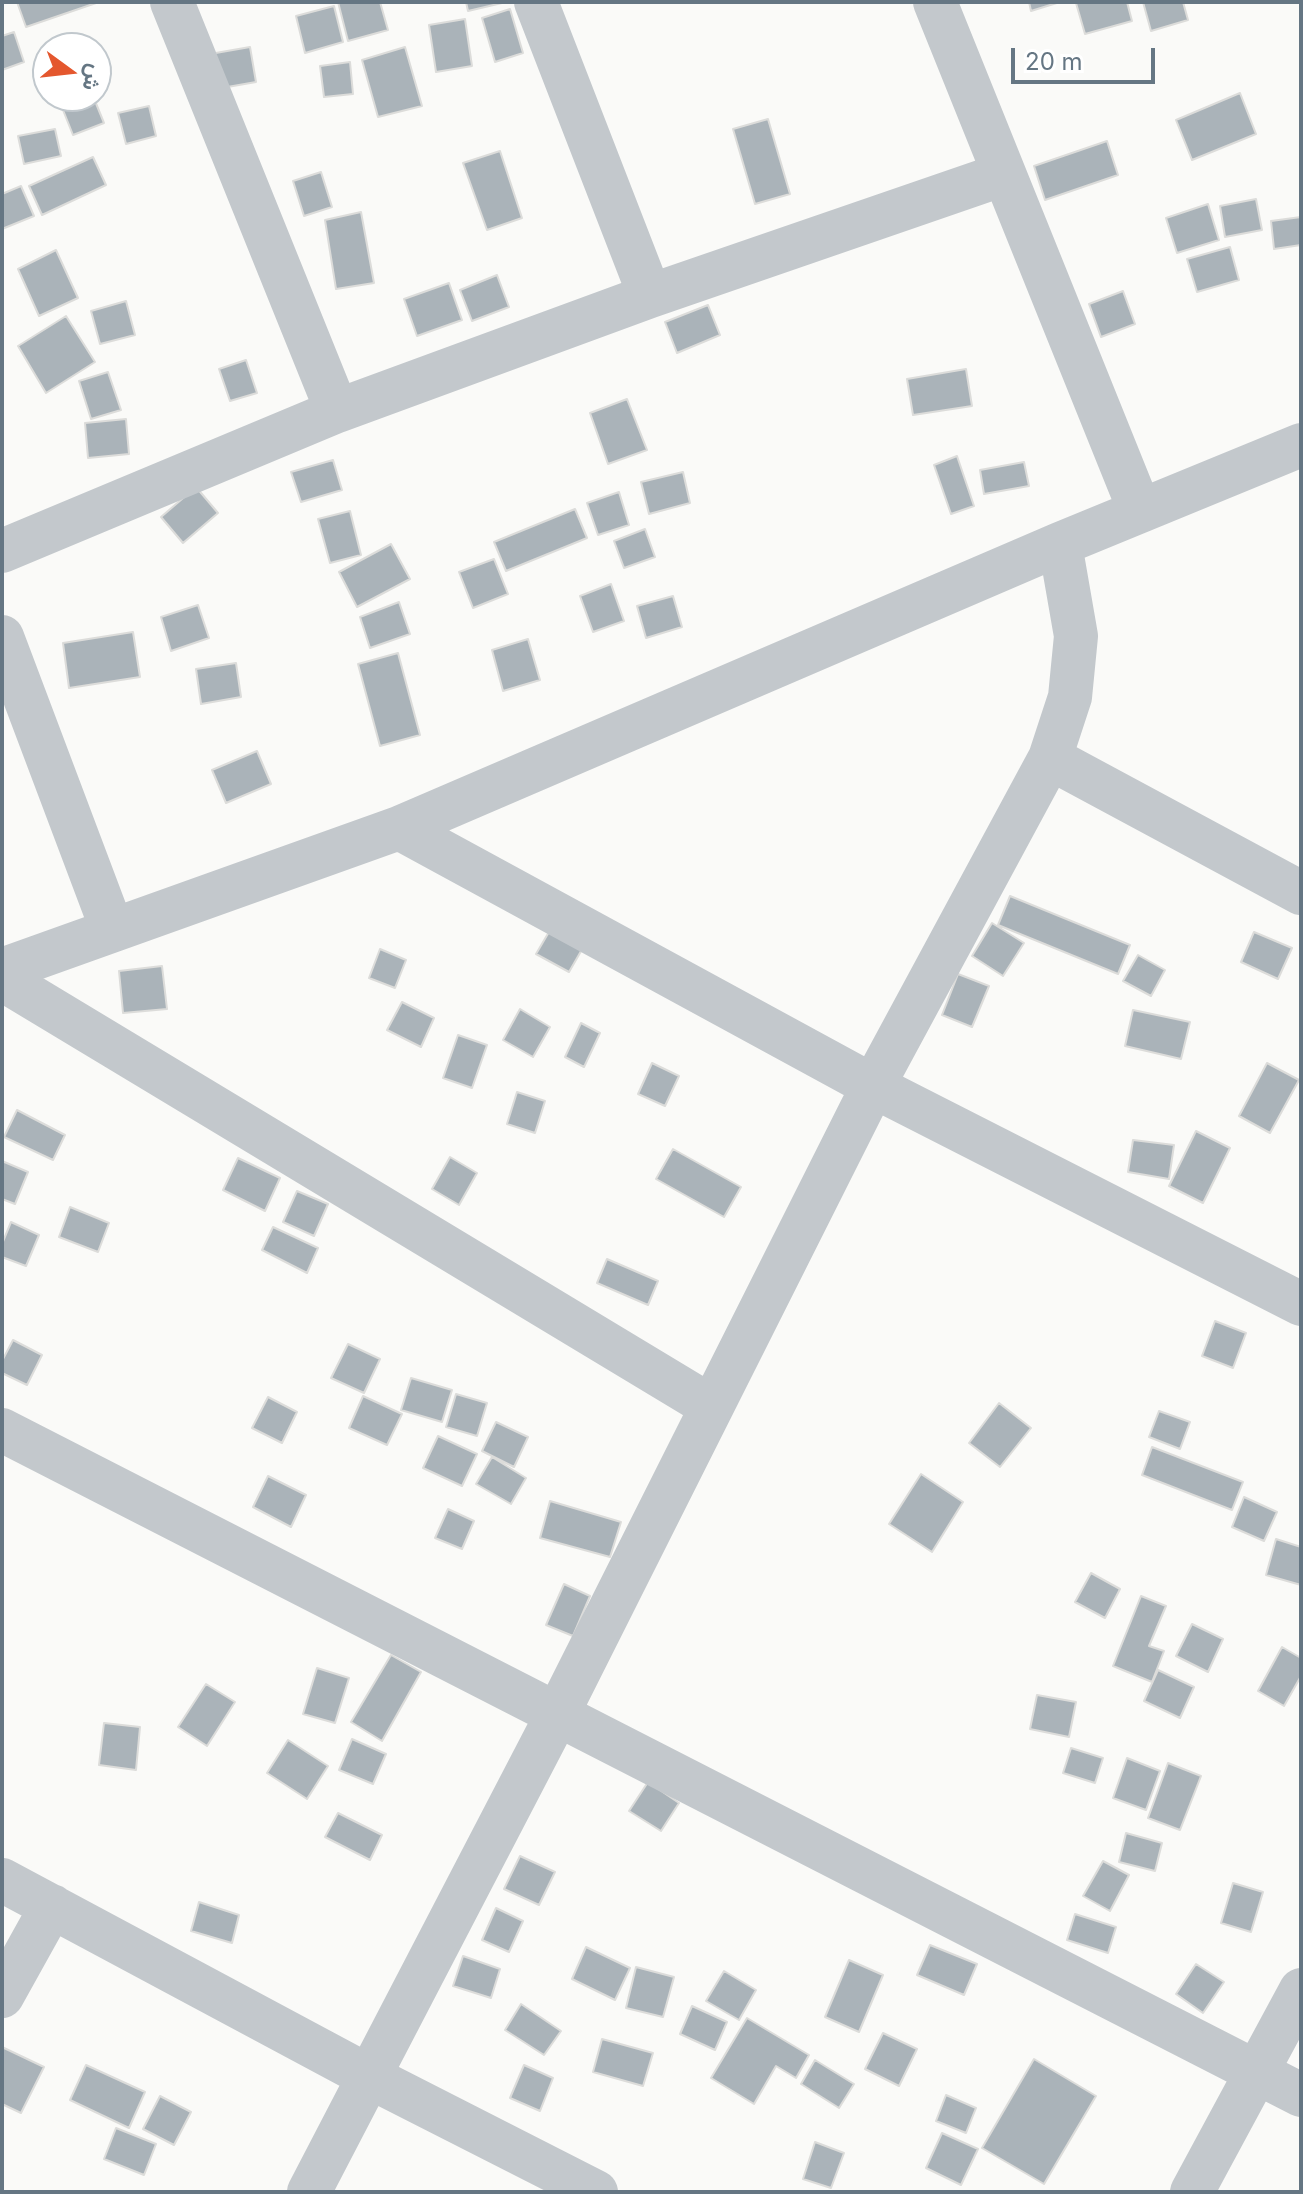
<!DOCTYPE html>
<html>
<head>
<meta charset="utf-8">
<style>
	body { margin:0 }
	#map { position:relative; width:1303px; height:2194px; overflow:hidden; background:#fafaf8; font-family:Inter,Vazirmatn,sans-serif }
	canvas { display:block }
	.frame { position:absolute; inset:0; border:4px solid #657683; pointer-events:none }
	.north { position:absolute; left:32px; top:32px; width:80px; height:80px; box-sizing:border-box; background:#fff; border:2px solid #c1c8cd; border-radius:50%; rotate:105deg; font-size:22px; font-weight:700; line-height:32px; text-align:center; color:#657683 }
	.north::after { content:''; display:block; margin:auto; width:28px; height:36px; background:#e4572e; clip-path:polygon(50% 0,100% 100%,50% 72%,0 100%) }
	.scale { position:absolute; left:1011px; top:48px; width:144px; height:36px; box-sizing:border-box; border:4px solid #657683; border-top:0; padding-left:10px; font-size:24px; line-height:28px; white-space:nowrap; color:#657683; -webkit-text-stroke:6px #fff; paint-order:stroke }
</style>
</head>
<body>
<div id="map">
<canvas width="1303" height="2194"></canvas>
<div class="frame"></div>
<div class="north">ش</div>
<div class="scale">20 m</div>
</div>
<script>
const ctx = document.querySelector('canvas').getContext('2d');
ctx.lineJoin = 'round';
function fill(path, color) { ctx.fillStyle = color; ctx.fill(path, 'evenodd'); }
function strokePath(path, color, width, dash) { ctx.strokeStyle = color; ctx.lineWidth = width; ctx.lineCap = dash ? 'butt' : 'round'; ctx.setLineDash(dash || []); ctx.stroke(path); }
const building = new Path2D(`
	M 17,2 L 99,2 L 26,27 Z
	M 338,2 L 380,2 L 388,30 L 348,41 Z
	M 466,2 L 502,2 L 502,3 L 468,11 Z
	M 1029,2 L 1060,2 L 1031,11 Z
	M 1127,2 L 1132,21 L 1085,34 L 1076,3 Z
	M 1143,2 L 1183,2 L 1188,20 L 1151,31 Z
	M 334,6 L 343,42 L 305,53 L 296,16 Z
	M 510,9 L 523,53 L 495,62 L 482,18 Z
	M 465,19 L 472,66 L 436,72 L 429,25 Z
	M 14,32 L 24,62 L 2,70 L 2,36 Z
	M 250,47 L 256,82 L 216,89 L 210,54 Z
	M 405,47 L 422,106 L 378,117 L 362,60 Z
	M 350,62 L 353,94 L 324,97 L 320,66 Z
	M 1240,93 L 1256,134 L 1192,160 L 1176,120 Z
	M 83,96 L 93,96 L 104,123 L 73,135 L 61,105 Z
	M 149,106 L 156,136 L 126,144 L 118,113 Z
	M 768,119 L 790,194 L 755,204 L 733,129 Z
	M 55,129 L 61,156 L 24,164 L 18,136 Z
	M 1107,141 L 1118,175 L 1045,200 L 1034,166 Z
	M 500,151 L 522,218 L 487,230 L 463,163 Z
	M 93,157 L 106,185 L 42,215 L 29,186 Z
	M 321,172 L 332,207 L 304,216 L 293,181 Z
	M 21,186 L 34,216 L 2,229 L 2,194 Z
	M 1256,199 L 1262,230 L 1225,237 L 1220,206 Z
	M 1208,204 L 1219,240 L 1177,253 L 1166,218 Z
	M 361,212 L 374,283 L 336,289 L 325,220 Z
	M 1301,217 L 1301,245 L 1274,249 L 1271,221 Z
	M 1230,247 L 1239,280 L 1197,292 L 1187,259 Z
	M 56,250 L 78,298 L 39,316 L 18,269 Z
	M 497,275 L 509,307 L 472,321 L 460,290 Z
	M 449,283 L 462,320 L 417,336 L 404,299 Z
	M 1123,291 L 1135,324 L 1101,337 L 1089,304 Z
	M 126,301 L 135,335 L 100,344 L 91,311 Z
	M 708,305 L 720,335 L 677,353 L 665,322 Z
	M 66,316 L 95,362 L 46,393 L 18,346 Z
	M 246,360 L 257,393 L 230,401 L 219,369 Z
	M 966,369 L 972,406 L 913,415 L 907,379 Z
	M 108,372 L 121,410 L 91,419 L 79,381 Z
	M 627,399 L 647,450 L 608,464 L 590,413 Z
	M 126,419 L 129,454 L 88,458 L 85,423 Z
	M 957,456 L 974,506 L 951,514 L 934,465 Z
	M 333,460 L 342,490 L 301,502 L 291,472 Z
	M 1024,462 L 1029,486 L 984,494 L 980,470 Z
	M 683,472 L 690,503 L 649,514 L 641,482 Z
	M 196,487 L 218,513 L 183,543 L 161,517 Z
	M 619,492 L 629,525 L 598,535 L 587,503 Z
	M 575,509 L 587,538 L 506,571 L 494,542 Z
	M 350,511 L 361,555 L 330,563 L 318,519 Z
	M 645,529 L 655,557 L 624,568 L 614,541 Z
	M 391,544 L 410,579 L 357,607 L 339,572 Z
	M 494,559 L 508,594 L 473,608 L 459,572 Z
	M 611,584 L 624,621 L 593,632 L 580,596 Z
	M 673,596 L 682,627 L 646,638 L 637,606 Z
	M 399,602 L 410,634 L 370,648 L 360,617 Z
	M 198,605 L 209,638 L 171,651 L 161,617 Z
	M 133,632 L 140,677 L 69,688 L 63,643 Z
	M 528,639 L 540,680 L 503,691 L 492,650 Z
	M 398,653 L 420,735 L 380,746 L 358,664 Z
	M 236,663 L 241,697 L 201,704 L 196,669 Z
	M 257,751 L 271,784 L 226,803 L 212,770 Z
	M 1010,896 L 1130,945 L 1118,974 L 998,925 Z
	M 556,920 L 588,939 L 569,972 L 536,954 Z
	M 992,923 L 1024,943 L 1003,976 L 972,956 Z
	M 1254,932 L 1292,948 L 1278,979 L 1241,962 Z
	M 380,949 L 406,960 L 395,988 L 369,978 Z
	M 1138,955 L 1165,970 L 1151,996 L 1123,981 Z
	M 162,966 L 167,1009 L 123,1013 L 119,971 Z
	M 958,974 L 989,986 L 972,1027 L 942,1015 Z
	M 402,1002 L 434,1018 L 421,1047 L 387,1030 Z
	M 520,1009 L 550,1027 L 533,1057 L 503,1040 Z
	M 1133,1010 L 1190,1022 L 1181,1059 L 1125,1046 Z
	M 581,1023 L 600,1033 L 584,1067 L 565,1057 Z
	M 458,1035 L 487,1045 L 472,1088 L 443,1078 Z
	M 652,1063 L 679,1076 L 665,1106 L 638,1094 Z
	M 1267,1063 L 1299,1080 L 1270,1133 L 1239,1116 Z
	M 517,1092 L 545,1101 L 535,1133 L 507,1124 Z
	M 17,1110 L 65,1135 L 53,1160 L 4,1137 Z
	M 1196,1131 L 1230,1148 L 1203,1203 L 1169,1186 Z
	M 1133,1140 L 1174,1145 L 1169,1179 L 1128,1172 Z
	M 673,1149 L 741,1187 L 724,1217 L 656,1179 Z
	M 450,1157 L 477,1173 L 459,1205 L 432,1189 Z
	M 238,1158 L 280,1178 L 265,1211 L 223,1190 Z
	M 2,1161 L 28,1172 L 15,1204 L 2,1199 Z
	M 297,1191 L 328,1204 L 314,1236 L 283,1222 Z
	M 70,1207 L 109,1223 L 98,1252 L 59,1237 Z
	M 11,1222 L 39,1235 L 26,1266 L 2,1257 L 2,1244 Z
	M 273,1227 L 318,1248 L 307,1273 L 262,1250 Z
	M 607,1259 L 658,1281 L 648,1305 L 597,1283 Z
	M 1215,1321 L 1246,1333 L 1233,1368 L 1202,1356 Z
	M 13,1340 L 42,1355 L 27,1385 L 2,1373 L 2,1361 Z
	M 348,1344 L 380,1359 L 364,1393 L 331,1378 Z
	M 411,1378 L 452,1390 L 442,1422 L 401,1410 Z
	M 456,1394 L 487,1403 L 477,1436 L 446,1427 Z
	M 363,1396 L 402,1414 L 387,1445 L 349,1428 Z
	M 268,1397 L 297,1412 L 282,1443 L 252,1428 Z
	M 999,1403 L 1031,1428 L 1000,1467 L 969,1443 Z
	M 1159,1411 L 1190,1422 L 1180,1449 L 1149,1437 Z
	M 496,1422 L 528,1437 L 514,1467 L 482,1451 Z
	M 438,1436 L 477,1454 L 462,1486 L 423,1468 Z
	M 1152,1447 L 1243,1482 L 1232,1510 L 1142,1475 Z
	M 492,1457 L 526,1478 L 511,1504 L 476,1484 Z
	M 921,1474 L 963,1502 L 932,1552 L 889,1524 Z
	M 268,1476 L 306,1495 L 291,1527 L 253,1507 Z
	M 1244,1497 L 1277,1512 L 1264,1541 L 1232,1527 Z
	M 550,1501 L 621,1522 L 610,1557 L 540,1538 Z
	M 448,1509 L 474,1521 L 462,1549 L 435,1538 Z
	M 1276,1539 L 1301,1547 L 1301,1585 L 1266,1575 Z
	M 1091,1573 L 1120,1589 L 1105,1618 L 1075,1602 Z
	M 564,1584 L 590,1596 L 573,1636 L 546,1625 Z
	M 1141,1596 L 1166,1606 L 1149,1646 L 1164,1651 L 1152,1682 L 1113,1666 Z
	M 1192,1624 L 1223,1639 L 1208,1672 L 1176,1656 Z
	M 1282,1647 L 1301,1658 L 1301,1676 L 1284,1706 L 1258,1691 Z
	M 391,1655 L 421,1672 L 382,1741 L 351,1722 Z
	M 317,1668 L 349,1678 L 335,1723 L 303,1714 Z
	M 1158,1670 L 1194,1687 L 1180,1718 L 1144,1701 Z
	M 206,1684 L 235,1702 L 207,1746 L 178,1727 Z
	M 1037,1695 L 1076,1702 L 1069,1737 L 1030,1729 Z
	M 104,1723 L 140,1727 L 136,1770 L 99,1765 Z
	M 352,1739 L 386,1754 L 373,1784 L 339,1770 Z
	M 288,1740 L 328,1766 L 307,1799 L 267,1773 Z
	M 1071,1748 L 1103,1758 L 1095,1783 L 1063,1773 Z
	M 1127,1758 L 1160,1771 L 1146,1810 L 1113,1798 Z
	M 1168,1763 L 1201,1776 L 1180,1830 L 1148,1818 Z
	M 648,1782 L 679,1803 L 661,1831 L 629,1811 Z
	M 338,1813 L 382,1835 L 370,1860 L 325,1837 Z
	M 1126,1833 L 1162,1843 L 1155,1871 L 1119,1862 Z
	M 520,1856 L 555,1872 L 539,1905 L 504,1889 Z
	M 1103,1861 L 1129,1875 L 1110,1911 L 1083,1896 Z
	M 1233,1883 L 1263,1892 L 1251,1932 L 1221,1923 Z
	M 199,1902 L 239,1915 L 232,1943 L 191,1931 Z
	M 496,1908 L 523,1921 L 509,1952 L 482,1940 Z
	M 1075,1914 L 1116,1927 L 1108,1953 L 1067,1940 Z
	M 930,1945 L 977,1964 L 964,1995 L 917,1975 Z
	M 586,1947 L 630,1968 L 615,2000 L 572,1979 Z
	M 463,1956 L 500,1969 L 491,1998 L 453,1986 Z
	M 849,1960 L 883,1975 L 859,2032 L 825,2017 Z
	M 1196,1964 L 1224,1982 L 1203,2013 L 1176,1994 Z
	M 636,1967 L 674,1977 L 663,2017 L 626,2008 Z
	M 724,1971 L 756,1990 L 739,2020 L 706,2001 Z
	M 521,2004 L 561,2031 L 544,2055 L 505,2030 Z
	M 692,2006 L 727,2022 L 715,2050 L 680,2034 Z
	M 747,2018 L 809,2055 L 796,2078 L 776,2066 L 754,2104 L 711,2078 Z
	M 883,2033 L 917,2049 L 899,2086 L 865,2069 Z
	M 602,2039 L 653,2053 L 643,2086 L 593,2072 Z
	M 2,2047 L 44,2067 L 21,2113 L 2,2104 Z
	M 1034,2059 L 1096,2096 L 1044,2184 L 982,2148 Z
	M 815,2060 L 854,2084 L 839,2108 L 801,2084 Z
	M 86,2065 L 145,2092 L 129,2128 L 70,2100 Z
	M 524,2065 L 553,2078 L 540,2111 L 510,2098 Z
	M 946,2095 L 976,2108 L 966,2133 L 936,2121 Z
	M 160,2096 L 191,2112 L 174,2145 L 143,2129 Z
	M 116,2128 L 156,2144 L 144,2175 L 104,2159 Z
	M 942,2133 L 978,2149 L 961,2185 L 926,2168 Z
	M 815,2142 L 844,2153 L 831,2188 L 803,2179 Z`);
fill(building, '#aab3b9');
strokePath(building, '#dcdcda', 2);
strokePath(new Path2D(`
	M 172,2 L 337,411
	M 536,2 L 650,296
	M 935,2 L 1140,511
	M 2,551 L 337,411 L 650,296 L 1004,174
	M 2,637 L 112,929
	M 1050,758 L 1301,893
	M 399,828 L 873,1086 L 1301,1304
	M 2,970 L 399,828 L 1060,544 L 1301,445
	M 2,979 L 712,1407
	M 2,1430 L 1301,2095
	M 2,1880 L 368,2076 L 596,2192
	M 2,1996 L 52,1906
	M 309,2192 L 556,1717 L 873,1086 L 1050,758 L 1070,697 L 1076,636 L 1060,544
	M 1192,2192 L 1301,1990`), '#c3c8cc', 44);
</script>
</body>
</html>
